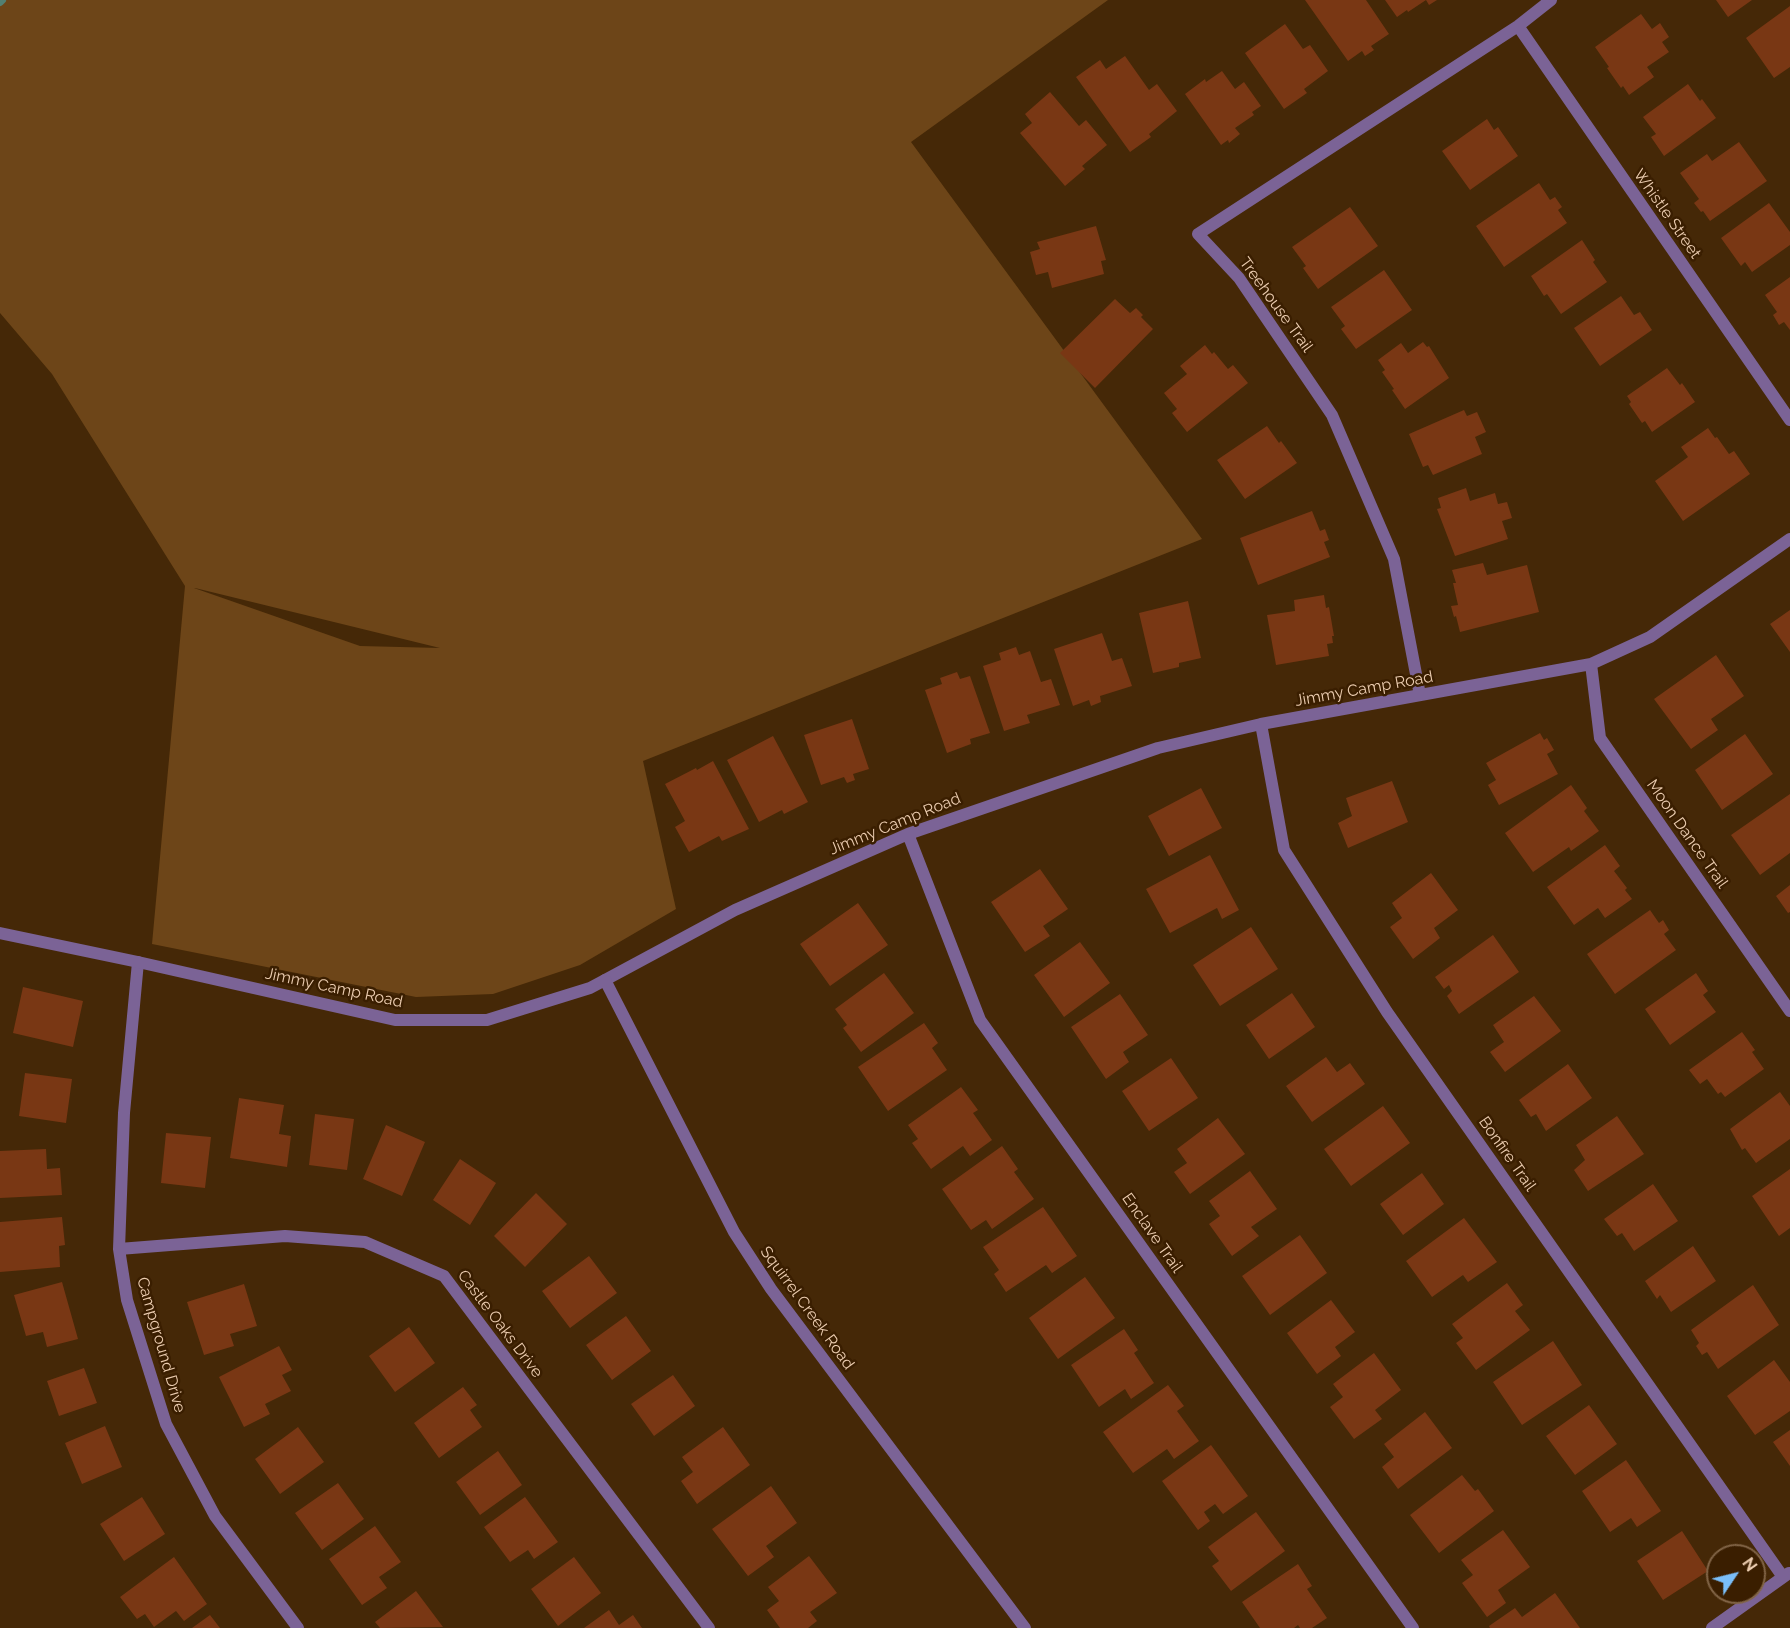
<!DOCTYPE html>
<html>
<head>
<meta charset="utf-8">
<style>
	body { margin:0 }
	#map { position:relative; width:1790px; height:1628px; overflow:hidden; background:#452807; font-family:Raleway,sans-serif }
	canvas { display:block }
	.north { position:absolute; left:1706px; top:1544px; width:60px; height:60px; box-sizing:border-box; background:#3a1e00; border:2px solid #816446; border-radius:50%; rotate:55deg; font-size:16px; font-weight:700; line-height:24px; text-align:center; color:#ebccaf }
	.north::after { content:''; display:block; margin:auto; width:21px; height:27px; background:#7abef8; clip-path:polygon(50% 0,100% 100%,50% 72%,0 100%) }
</style>
</head>
<body>
<div id="map">
<canvas width="1790" height="1628"></canvas>
<div class="north">N</div>
</div>
<script>
const ctx = document.querySelector('canvas').getContext('2d');
ctx.lineJoin = 'round';
function fill(path, color) { ctx.fillStyle = color; ctx.fill(path, 'evenodd'); }
function strokePath(path, color, width, dash) { ctx.strokeStyle = color; ctx.lineWidth = width; ctx.lineCap = dash ? 'butt' : 'round'; ctx.setLineDash(dash || []); ctx.stroke(path); }
function label(font, color, halo, rows, align = 'center') {
  ctx.font = font + ' Raleway,sans-serif'; ctx.lineWidth = 5; ctx.setLineDash([]); ctx.textBaseline = 'middle'; ctx.strokeStyle = halo; ctx.fillStyle = color; for (const [text, x, y, turn = 0] of rows) {
    ctx.save(); ctx.translate(x, y); ctx.rotate((+turn || 0) * Math.PI / 180); ctx.textAlign = isNaN(turn) ? turn : align; if (halo) ctx.strokeText(text, 0, 0); ctx.fillText(text, 0, 0); ctx.restore();
  }
}
fill(new Path2D(`
	M 0,0 L 1108,0 L 911,142 L 1202,539 L 643,761 L 676,909 L 580,965 L 493,994 L 416,997 L 152,944 L 185,586 L 52,374 L 0,313 ZM 194,588 L 195,588 L 440,648 L 360,646 Z`), '#6d4518');
strokePath(new Path2D(`
	M 0,2 L 2,0`), '#528072', 8);
fill(new Path2D(`
	M 1305,0 L 1366,0 L 1389,34 L 1371,46 L 1374,50 L 1365,56 L 1362,51 L 1348,61 Z
	M 1385,0 L 1437,0 L 1429,5 L 1426,0 L 1408,12 L 1407,10 L 1397,17 Z
	M 1716,0 L 1752,0 L 1728,17 Z
	M 1790,6 L 1790,67 L 1774,78 L 1746,38 Z
	M 1641,14 L 1652,29 L 1660,23 L 1669,37 L 1662,42 L 1669,52 L 1647,67 L 1654,77 L 1629,95 L 1623,86 L 1621,88 L 1607,68 L 1609,67 L 1595,47 Z
	M 1285,24 L 1303,49 L 1310,45 L 1328,71 L 1304,89 L 1307,93 L 1284,109 L 1245,53 Z
	M 1125,56 L 1149,90 L 1157,84 L 1177,111 L 1149,134 L 1151,137 L 1130,152 L 1076,77 L 1100,60 L 1106,69 Z
	M 1222,71 L 1235,89 L 1244,82 L 1261,106 L 1252,112 L 1254,115 L 1235,128 L 1240,134 L 1229,143 L 1228,140 L 1221,145 L 1185,94 L 1205,79 L 1206,82 Z
	M 1688,84 L 1700,101 L 1702,99 L 1716,118 L 1664,156 L 1651,137 L 1656,134 L 1643,117 Z
	M 1050,92 L 1079,126 L 1086,120 L 1107,145 L 1082,166 L 1085,169 L 1065,186 L 1020,133 L 1032,123 L 1025,114 Z
	M 1487,119 L 1494,130 L 1498,127 L 1518,156 L 1470,190 L 1442,151 Z
	M 1739,142 L 1767,181 L 1710,221 L 1703,211 L 1701,212 L 1694,203 L 1699,199 L 1680,173 L 1707,154 L 1712,161 Z
	M 1539,183 L 1550,200 L 1555,197 L 1562,207 L 1558,210 L 1567,223 L 1504,267 L 1476,226 Z
	M 1769,203 L 1790,232 L 1790,245 L 1752,272 L 1745,262 L 1741,266 L 1721,238 Z
	M 1350,207 L 1378,246 L 1318,289 L 1303,268 L 1306,266 L 1292,247 Z
	M 1096,226 L 1106,260 L 1101,261 L 1104,274 L 1052,288 L 1048,272 L 1036,275 L 1030,252 L 1040,249 L 1037,242 Z
	M 1582,240 L 1595,260 L 1593,262 L 1607,282 L 1561,314 L 1547,294 L 1544,296 L 1531,276 Z
	M 1384,270 L 1412,310 L 1356,349 L 1341,329 L 1345,326 L 1331,307 Z
	M 1790,277 L 1790,330 L 1784,322 L 1779,325 L 1773,315 L 1777,312 L 1765,295 Z
	M 1621,296 L 1634,315 L 1640,312 L 1652,330 L 1600,366 L 1574,328 Z
	M 1115,299 L 1130,313 L 1136,308 L 1143,315 L 1141,317 L 1153,329 L 1095,388 L 1060,353 Z
	M 1423,342 L 1427,347 L 1429,346 L 1449,378 L 1405,409 L 1392,390 L 1394,389 L 1382,372 L 1385,370 L 1378,360 L 1401,343 L 1408,353 Z
	M 1205,345 L 1212,354 L 1214,352 L 1228,369 L 1233,365 L 1248,383 L 1187,432 L 1172,413 L 1177,409 L 1164,393 L 1187,374 L 1180,366 Z
	M 1667,368 L 1680,385 L 1682,383 L 1695,402 L 1652,432 L 1645,421 L 1642,423 L 1629,404 L 1631,402 L 1627,396 Z
	M 1464,410 L 1467,416 L 1477,412 L 1486,432 L 1475,437 L 1482,454 L 1433,475 L 1428,465 L 1423,467 L 1409,434 Z
	M 1267,426 L 1279,443 L 1281,441 L 1297,463 L 1245,499 L 1217,460 Z
	M 1708,428 L 1715,438 L 1717,437 L 1729,454 L 1734,451 L 1750,474 L 1683,521 L 1655,481 L 1688,457 L 1681,447 Z
	M 1466,488 L 1470,501 L 1495,493 L 1498,504 L 1507,502 L 1512,518 L 1502,521 L 1508,539 L 1455,556 L 1437,509 L 1441,508 L 1438,498 Z
	M 1312,511 L 1320,531 L 1325,529 L 1329,540 L 1324,542 L 1330,557 L 1258,585 L 1240,538 Z
	M 1483,563 L 1487,575 L 1527,565 L 1539,612 L 1460,632 L 1456,616 L 1454,617 L 1451,606 L 1458,605 L 1453,583 L 1456,583 L 1452,570 Z
	M 1324,595 L 1326,608 L 1329,607 L 1334,636 L 1332,636 L 1333,643 L 1327,644 L 1329,656 L 1276,665 L 1267,615 L 1295,611 L 1294,600 Z
	M 1188,601 L 1201,658 L 1179,663 L 1179,667 L 1153,673 L 1139,613 Z
	M 1790,610 L 1790,652 L 1770,624 Z
	M 1102,633 L 1112,661 L 1122,658 L 1132,686 L 1100,696 L 1101,702 L 1091,706 L 1089,700 L 1073,706 L 1054,649 Z
	M 1016,647 L 1019,655 L 1030,651 L 1041,682 L 1051,679 L 1060,705 L 1027,715 L 1030,723 L 1004,731 L 983,666 L 1001,660 L 999,653 Z
	M 1716,655 L 1744,696 L 1711,719 L 1718,730 L 1691,749 L 1654,699 Z
	M 957,672 L 960,679 L 970,676 L 990,733 L 970,739 L 971,744 L 947,753 L 925,690 L 942,684 L 940,678 Z
	M 852,719 L 869,769 L 853,774 L 855,780 L 847,783 L 844,777 L 821,785 L 804,735 Z
	M 1540,733 L 1544,740 L 1547,738 L 1554,750 L 1547,754 L 1558,774 L 1499,805 L 1488,785 L 1496,780 L 1486,763 Z
	M 1745,734 L 1773,774 L 1722,810 L 1695,770 Z
	M 773,736 L 808,802 L 784,814 L 782,810 L 759,822 L 727,760 Z
	M 713,761 L 749,829 L 722,841 L 719,836 L 689,852 L 675,827 L 685,821 L 665,784 L 696,768 L 697,770 Z
	M 1392,781 L 1408,822 L 1348,848 L 1338,823 L 1352,816 L 1346,798 Z
	M 1571,785 L 1587,808 L 1584,811 L 1599,831 L 1571,851 L 1569,847 L 1533,872 L 1505,833 Z
	M 1201,788 L 1222,828 L 1169,856 L 1148,816 Z
	M 1790,794 L 1790,853 L 1760,875 L 1731,835 Z
	M 1605,845 L 1620,866 L 1614,871 L 1627,888 L 1625,890 L 1632,899 L 1605,918 L 1598,908 L 1574,925 L 1547,887 Z
	M 1210,855 L 1239,910 L 1222,919 L 1217,908 L 1170,933 L 1146,889 Z
	M 1040,869 L 1068,909 L 1043,926 L 1050,936 L 1025,952 L 991,902 Z
	M 1431,873 L 1458,910 L 1434,928 L 1440,938 L 1413,959 L 1390,927 L 1402,918 L 1392,903 Z
	M 1790,885 L 1790,912 L 1788,913 L 1776,896 Z
	M 858,903 L 888,945 L 830,986 L 800,944 Z
	M 1650,910 L 1659,923 L 1663,920 L 1669,930 L 1664,934 L 1676,950 L 1615,994 L 1587,954 Z
	M 1251,927 L 1278,969 L 1220,1006 L 1193,965 Z
	M 1493,935 L 1519,972 L 1459,1014 L 1447,996 L 1452,991 L 1449,985 L 1444,989 L 1435,977 Z
	M 1080,942 L 1110,983 L 1064,1017 L 1034,975 Z
	M 884,973 L 914,1013 L 861,1052 L 843,1028 L 847,1025 L 835,1009 Z
	M 1696,973 L 1708,991 L 1703,995 L 1716,1012 L 1670,1045 L 1645,1009 Z
	M 23,987 L 83,1001 L 73,1047 L 13,1033 Z
	M 1292,993 L 1315,1027 L 1269,1059 L 1246,1025 Z
	M 1120,994 L 1148,1035 L 1123,1052 L 1129,1062 L 1106,1079 L 1071,1027 Z
	M 1534,996 L 1561,1031 L 1505,1072 L 1490,1052 L 1504,1042 L 1493,1025 Z
	M 924,1023 L 938,1043 L 932,1048 L 947,1070 L 888,1111 L 858,1067 Z
	M 1742,1032 L 1755,1050 L 1752,1052 L 1764,1069 L 1725,1097 L 1721,1092 L 1718,1094 L 1707,1079 L 1700,1084 L 1689,1070 Z
	M 1326,1057 L 1337,1072 L 1350,1063 L 1365,1084 L 1312,1122 L 1286,1086 Z
	M 1171,1058 L 1198,1098 L 1149,1131 L 1122,1091 Z
	M 1568,1064 L 1592,1098 L 1546,1131 L 1536,1114 L 1531,1117 L 1519,1100 Z
	M 25,1073 L 72,1079 L 66,1123 L 19,1116 Z
	M 961,1087 L 978,1110 L 973,1113 L 992,1140 L 970,1156 L 963,1146 L 931,1169 L 912,1143 L 918,1139 L 908,1125 Z
	M 1780,1092 L 1790,1106 L 1790,1139 L 1756,1163 L 1745,1148 L 1742,1150 L 1730,1129 Z
	M 239,1098 L 284,1105 L 279,1134 L 291,1136 L 287,1167 L 230,1158 Z
	M 1383,1106 L 1410,1143 L 1351,1186 L 1324,1149 Z
	M 315,1114 L 354,1119 L 347,1170 L 309,1165 Z
	M 1617,1116 L 1644,1154 L 1588,1191 L 1574,1170 L 1585,1160 L 1576,1145 Z
	M 1218,1118 L 1245,1154 L 1190,1194 L 1174,1172 L 1187,1163 L 1177,1149 Z
	M 386,1125 L 425,1142 L 402,1196 L 363,1179 Z
	M 166,1133 L 211,1137 L 205,1188 L 161,1183 Z
	M 1002,1146 L 1018,1169 L 1014,1172 L 1034,1199 L 992,1229 L 986,1220 L 971,1230 L 942,1189 Z
	M 46,1149 L 47,1169 L 60,1168 L 62,1195 L 0,1198 L 0,1151 Z
	M 460,1159 L 496,1183 L 470,1225 L 433,1200 Z
	M 1790,1169 L 1790,1228 L 1779,1236 L 1752,1196 Z
	M 1250,1171 L 1277,1209 L 1251,1227 L 1259,1236 L 1232,1256 L 1209,1224 L 1220,1216 L 1209,1201 Z
	M 1422,1173 L 1444,1204 L 1403,1235 L 1380,1204 Z
	M 1653,1184 L 1678,1221 L 1634,1251 L 1622,1233 L 1617,1236 L 1604,1219 Z
	M 536,1193 L 567,1224 L 525,1267 L 494,1236 Z
	M 1043,1207 L 1077,1256 L 1052,1273 L 1046,1265 L 1006,1292 L 994,1274 L 999,1270 L 983,1247 Z
	M 62,1217 L 65,1245 L 59,1246 L 60,1267 L 0,1272 L 0,1222 Z
	M 1464,1218 L 1497,1262 L 1468,1282 L 1463,1275 L 1432,1297 L 1406,1261 Z
	M 1300,1235 L 1327,1273 L 1270,1315 L 1242,1276 Z
	M 1693,1246 L 1716,1281 L 1671,1312 L 1660,1295 L 1657,1299 L 1645,1281 Z
	M 589,1256 L 617,1293 L 570,1328 L 542,1291 Z
	M 1085,1277 L 1115,1318 L 1058,1359 L 1029,1318 Z
	M 62,1282 L 78,1339 L 47,1347 L 43,1332 L 26,1336 L 14,1295 Z
	M 1507,1283 L 1523,1305 L 1515,1311 L 1530,1330 L 1476,1370 L 1456,1343 L 1463,1338 L 1452,1324 Z
	M 244,1284 L 257,1326 L 230,1334 L 234,1346 L 204,1355 L 187,1302 Z
	M 1753,1285 L 1779,1325 L 1718,1369 L 1707,1352 L 1702,1355 L 1696,1346 L 1699,1343 L 1691,1330 Z
	M 1331,1300 L 1355,1332 L 1335,1347 L 1341,1356 L 1317,1374 L 1287,1333 Z
	M 626,1316 L 651,1351 L 612,1380 L 586,1345 Z
	M 409,1327 L 435,1363 L 395,1392 L 369,1356 Z
	M 1124,1329 L 1138,1350 L 1134,1353 L 1154,1383 L 1131,1399 L 1125,1389 L 1099,1407 L 1071,1365 Z
	M 1553,1341 L 1582,1385 L 1522,1425 L 1493,1382 Z
	M 279,1346 L 292,1370 L 282,1375 L 291,1391 L 265,1404 L 270,1414 L 244,1427 L 219,1377 Z
	M 1374,1353 L 1401,1390 L 1375,1410 L 1382,1419 L 1354,1439 L 1330,1407 L 1343,1397 L 1333,1384 Z
	M 1774,1360 L 1790,1382 L 1790,1411 L 1755,1435 L 1727,1396 Z
	M 84,1368 L 97,1403 L 59,1416 L 47,1381 Z
	M 673,1375 L 695,1406 L 654,1436 L 631,1404 Z
	M 1168,1385 L 1184,1406 L 1177,1411 L 1199,1441 L 1174,1459 L 1167,1449 L 1133,1473 L 1103,1432 Z
	M 463,1387 L 477,1405 L 470,1410 L 482,1427 L 439,1458 L 414,1423 Z
	M 1589,1405 L 1617,1444 L 1575,1475 L 1546,1436 Z
	M 1425,1412 L 1452,1448 L 1398,1489 L 1382,1467 L 1394,1457 L 1384,1444 Z
	M 105,1426 L 122,1467 L 82,1484 L 65,1443 Z
	M 298,1427 L 324,1462 L 280,1494 L 255,1459 Z
	M 723,1427 L 750,1465 L 697,1504 L 681,1481 L 693,1472 L 682,1457 Z
	M 1790,1430 L 1790,1466 L 1773,1442 Z
	M 1211,1445 L 1248,1496 L 1223,1514 L 1215,1504 L 1204,1512 L 1210,1521 L 1198,1530 L 1162,1481 Z
	M 498,1451 L 522,1485 L 480,1515 L 456,1482 Z
	M 1626,1460 L 1661,1511 L 1637,1527 L 1631,1518 L 1610,1532 L 1582,1491 Z
	M 1462,1475 L 1475,1491 L 1478,1489 L 1494,1511 L 1439,1553 L 1410,1515 Z
	M 338,1483 L 364,1519 L 322,1550 L 295,1513 Z
	M 771,1486 L 797,1523 L 766,1546 L 774,1557 L 748,1576 L 712,1529 Z
	M 142,1497 L 165,1534 L 124,1561 L 100,1524 Z
	M 525,1497 L 558,1542 L 534,1559 L 528,1550 L 510,1562 L 484,1527 Z
	M 1256,1512 L 1285,1551 L 1231,1591 L 1212,1566 L 1219,1561 L 1208,1547 Z
	M 375,1526 L 401,1562 L 379,1577 L 387,1588 L 362,1605 L 329,1559 Z
	M 1503,1530 L 1530,1567 L 1498,1590 L 1506,1603 L 1487,1617 L 1462,1583 L 1473,1575 L 1461,1560 Z
	M 1682,1531 L 1708,1571 L 1663,1600 L 1637,1561 Z
	M 809,1556 L 837,1593 L 810,1612 L 817,1621 L 808,1628 L 780,1628 L 767,1610 L 779,1601 L 768,1587 Z
	M 174,1557 L 207,1604 L 184,1621 L 176,1611 L 154,1627 L 145,1614 L 137,1619 L 120,1597 Z
	M 574,1557 L 601,1593 L 558,1626 L 531,1589 Z
	M 1298,1564 L 1312,1586 L 1307,1589 L 1327,1618 L 1312,1628 L 1300,1628 L 1298,1625 L 1294,1628 L 1260,1628 L 1242,1602 Z
	M 416,1591 L 443,1627 L 380,1628 L 375,1622 Z
	M 1555,1593 L 1580,1628 L 1490,1628 L 1489,1626 L 1515,1608 L 1522,1617 Z
	M 609,1610 L 619,1625 L 633,1615 L 642,1628 L 584,1628 Z
	M 210,1615 L 220,1628 L 192,1628 Z`), '#793714');
strokePath(new Path2D(`
	M 1518,26 L 1790,420
	M 1591,664 L 1600,738 L 1790,1011
	M 1420,695 L 1394,559 L 1332,415 L 1239,278 L 1198,234 L 1518,26 L 1551,0
	M 1261,724 L 1284,850 L 1387,1012 L 1783,1577
	M 908,834 L 980,1020 L 1413,1628
	M 138,962 L 124,1113 L 119,1249 L 127,1300 L 166,1424 L 215,1516 L 298,1628
	M 605,980 L 735,910 L 908,834 L 1158,748 L 1261,724 L 1591,664 L 1650,637 L 1790,539
	M 119,1249 L 285,1236 L 365,1242 L 444,1276 L 709,1628
	M 1712,1628 L 1789,1573`), '#7b6396', 12);
strokePath(new Path2D(`
	M 0,933 L 138,962 L 395,1020 L 487,1020 L 590,988 L 605,980 L 734,1232 L 771,1289 L 1025,1628`), '#7b6396', 12);
label('16px', '#ebccaf', '#3a1e00', [
	["Whistle Street",1667,214,55],
	["Treehouse Trail",1276,305,54],
	["Jimmy Camp Road",1364,689,-10],
	["Jimmy Camp Road",895,824,-22],
	["Moon Dance Trail",1687,834,55],
	["Jimmy Camp Road",334,988,12],
	["Bonfire Trail",1507,1154,55],
	["Enclave Trail",1152,1233,55],
	["Squirrel Creek Road",807,1308,54],
	["Castle Oaks Drive",500,1324,53],
	["Campground Drive",161,1345,74]
]);
</script>
</body>
</html>
